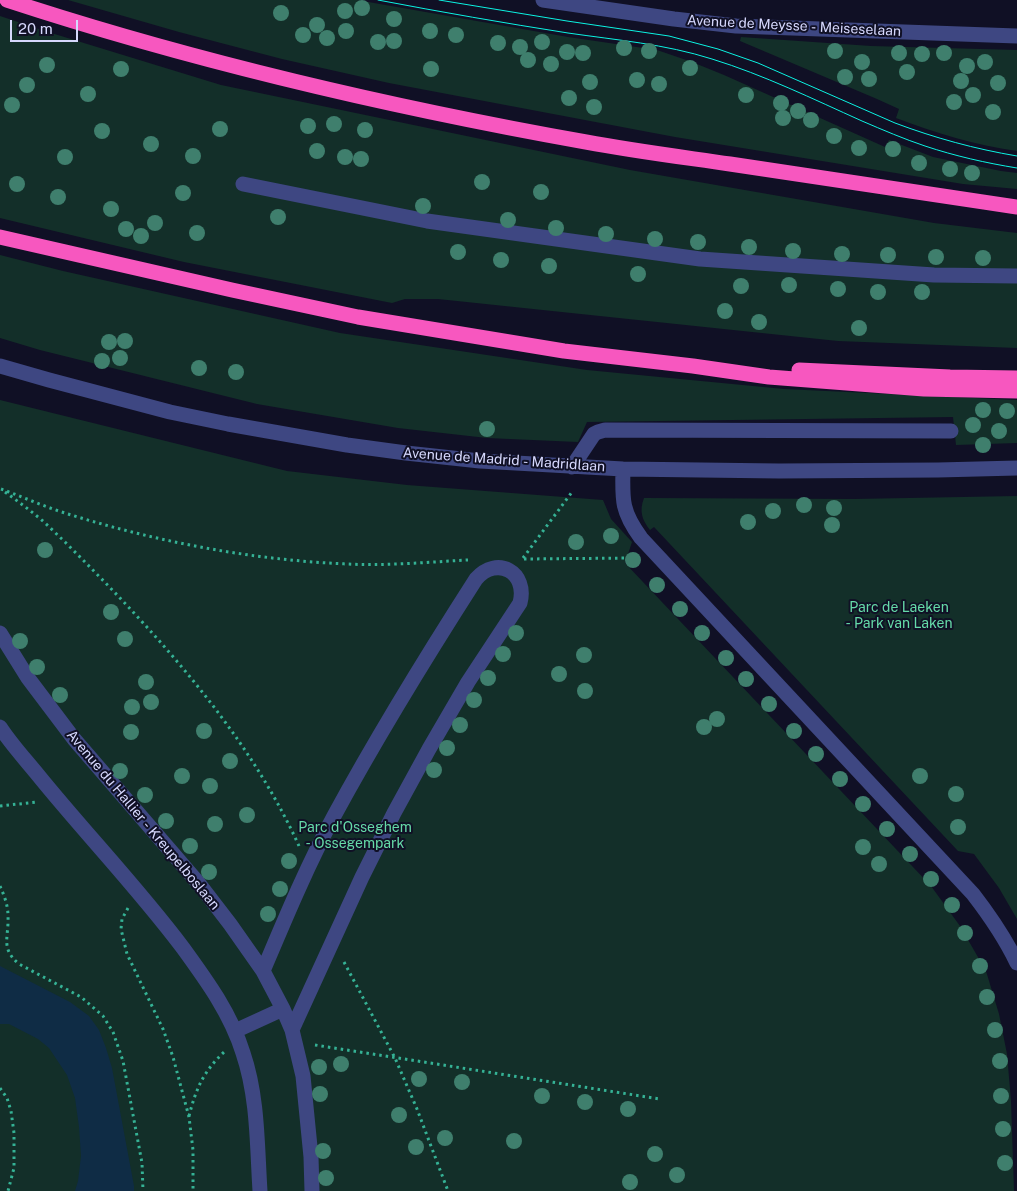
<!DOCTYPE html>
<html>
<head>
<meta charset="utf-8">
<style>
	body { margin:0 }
	#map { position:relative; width:1017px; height:1191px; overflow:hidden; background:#101025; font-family:"Public Sans",sans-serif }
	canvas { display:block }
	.scale { position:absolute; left:10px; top:20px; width:68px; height:22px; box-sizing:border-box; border:2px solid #d6d8fd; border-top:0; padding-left:6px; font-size:15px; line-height:18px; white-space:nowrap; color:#d6d8fd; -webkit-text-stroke:4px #101025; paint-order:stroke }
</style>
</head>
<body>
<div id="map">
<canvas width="1017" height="1191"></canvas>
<div class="scale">20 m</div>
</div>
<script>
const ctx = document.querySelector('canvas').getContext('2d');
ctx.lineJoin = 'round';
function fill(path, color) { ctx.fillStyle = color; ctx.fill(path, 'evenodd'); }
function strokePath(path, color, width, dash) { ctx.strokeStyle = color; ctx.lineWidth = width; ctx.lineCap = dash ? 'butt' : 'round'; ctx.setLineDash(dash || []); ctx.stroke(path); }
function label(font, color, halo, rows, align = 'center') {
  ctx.font = font + ' "Public Sans",sans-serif'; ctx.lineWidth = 4; ctx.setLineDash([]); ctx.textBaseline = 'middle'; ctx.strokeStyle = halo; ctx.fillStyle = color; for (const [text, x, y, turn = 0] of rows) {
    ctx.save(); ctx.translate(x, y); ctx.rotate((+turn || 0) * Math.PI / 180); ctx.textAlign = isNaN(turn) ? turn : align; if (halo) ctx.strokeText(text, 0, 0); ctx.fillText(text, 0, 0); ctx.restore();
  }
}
fill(new Path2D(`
	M 68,0 L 357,0 L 568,37 L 657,50 L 692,62 L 724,75 L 885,147 L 889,140 L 933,157 L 1001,171 L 1017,173 L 1017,189 L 963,184 L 675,137 L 389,83 L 282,59 L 179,32 Z
	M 0,16 L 48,32 L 221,85 L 630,170 L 934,223 L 1017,233 L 1017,348 L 838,341 L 438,299 L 405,299 L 392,303 L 184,262 L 0,218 Z
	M 741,37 L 871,46 L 1017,50 L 1017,151 C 975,145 936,133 896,118 L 899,109 L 877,99 L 740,41 Z
	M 0,255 L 63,271 L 340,333 L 587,370 L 784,389 L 1017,400 L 1017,443 L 956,445 L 953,417 L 587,422 L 578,442 L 487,438 L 398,428 L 257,404 L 40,350 L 0,338 Z
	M 0,400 L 287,471 L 407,485 L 603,500 L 611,519 L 632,542 L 625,563 L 931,886 L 960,926 L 986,971 L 999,1014 L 1007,1054 L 1011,1101 L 1014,1191 L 0,1191 Z
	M 1017,496 L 1017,919 L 999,888 L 974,854 L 958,851 L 654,527 L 650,530 C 642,520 639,511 644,498 L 854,499 Z`), '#132f29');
fill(new Path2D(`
	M 0,966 L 70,1002 L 89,1016 L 99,1030 L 106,1048 L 112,1068 L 134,1186 L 134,1191 L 75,1191 L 78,1181 L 81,1156 L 79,1127 L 75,1098 L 67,1075 L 49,1048 L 38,1039 L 9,1024 L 0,1024 Z`), '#0f2c45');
strokePath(new Path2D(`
	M 1,489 C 23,497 45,507 68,514 C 158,542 252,560 347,564 C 387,566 428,562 468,560
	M 5,492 C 16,500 27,508 38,517 C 47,524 55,533 63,540 C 82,559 101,578 119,597 C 189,671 257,753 299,846
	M 523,558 L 572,492
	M 524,559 L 633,558
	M 0,806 L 37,802
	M 0,886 C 4,895 8,905 8,916 C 9,938 0,948 19,964 L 81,997 L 103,1016 L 113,1032 L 123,1061 L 142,1163 L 143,1191
	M 128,908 L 122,919 L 121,929 L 127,954 L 163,1029 L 173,1057 L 189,1117 L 193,1150 L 193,1191
	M 344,962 L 395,1058 L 417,1109 L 448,1191
	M 315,1045 L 660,1099
	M 0,1088 L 7,1098 L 11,1111 L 14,1133 L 14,1168 L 8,1191
	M 189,1116 C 196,1089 203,1072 224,1052`), '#35b295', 3, [2.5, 4]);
strokePath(new Path2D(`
	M 543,0 L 674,19 L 736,26 L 1017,36
	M 243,184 L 427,221 L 700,259 L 934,275 L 1017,276
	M 0,366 L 49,380 L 170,412 L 228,424 L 347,445 L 406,453 L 480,461 L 623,469 L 779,471 L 938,470 L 1017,468
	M 572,467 L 594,434 L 598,432 L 605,430 L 951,431
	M 623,469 C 622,501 622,512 641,538 L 973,894 C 990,916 1005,938 1017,963
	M 0,633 L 28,678 L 74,739 L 200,885 L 230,924 L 263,971 L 283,1009 L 292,1030 L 303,1076 L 311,1157 L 312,1191
	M 0,727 C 11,744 25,759 38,775 C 85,833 138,888 183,948 C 207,981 231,1014 243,1053 C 258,1097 257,1145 260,1191
	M 263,971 C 285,919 307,866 334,816 C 378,735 426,657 476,579 C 497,555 528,572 520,603 L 468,682 L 429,749 L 394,813 L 362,877 L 292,1030
	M 235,1031 L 283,1009`), '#3e4782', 15);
strokePath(new Path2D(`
	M 7,0 C 196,62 390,107 586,142 C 634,151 682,157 730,164 C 825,178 921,193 1017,207
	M 0,237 L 232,290 L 358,317 L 564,351 L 693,366 L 769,377 L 924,389 L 1017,391
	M 799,370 L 950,377 L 1017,378`), '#f757bf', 15);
strokePath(new Path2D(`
	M 378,0 C 441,12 504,23 568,33 C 616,40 665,44 712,59 C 764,75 813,99 862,121 C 883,130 904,139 925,146 C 955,156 986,163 1017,168
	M 439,0 L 567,21 L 669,36 L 718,49 L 758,63 L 895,123 C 935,138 975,149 1017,156`), '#0cf3e2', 1);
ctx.fillStyle = '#3f7f6d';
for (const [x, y] of [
	[362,8],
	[345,11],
	[281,13],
	[394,19],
	[317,25],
	[346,31],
	[430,31],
	[303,35],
	[456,35],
	[327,38],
	[394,41],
	[378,42],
	[542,42],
	[498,43],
	[520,47],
	[624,48],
	[649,51],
	[835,51],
	[567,52],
	[583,53],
	[899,53],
	[944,53],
	[922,54],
	[528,60],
	[862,62],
	[985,62],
	[551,64],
	[47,65],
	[967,66],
	[690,68],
	[121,69],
	[431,69],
	[907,72],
	[845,77],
	[869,79],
	[637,80],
	[961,81],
	[590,82],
	[998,83],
	[659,84],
	[27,85],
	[88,94],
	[746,95],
	[973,95],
	[569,98],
	[954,102],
	[781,103],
	[12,105],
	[594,107],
	[798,111],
	[993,112],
	[783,118],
	[811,120],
	[334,124],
	[308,126],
	[220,129],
	[365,130],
	[102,131],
	[834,136],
	[151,144],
	[859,148],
	[893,149],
	[317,151],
	[193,156],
	[65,157],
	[345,157],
	[361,159],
	[919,163],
	[950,169],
	[972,173],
	[482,182],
	[17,184],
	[541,192],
	[183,193],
	[58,197],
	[423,206],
	[111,209],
	[278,217],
	[508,220],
	[155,223],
	[556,228],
	[126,229],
	[197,233],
	[606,234],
	[141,236],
	[655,239],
	[698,242],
	[749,247],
	[793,251],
	[458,252],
	[842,254],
	[888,255],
	[936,257],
	[983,258],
	[501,260],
	[549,266],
	[638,274],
	[789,285],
	[741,286],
	[838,289],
	[878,292],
	[922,292],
	[725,311],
	[759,322],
	[859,328],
	[125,341],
	[109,342],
	[120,358],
	[102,361],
	[199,368],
	[236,372],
	[983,410],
	[1007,411],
	[973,425],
	[487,429],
	[999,431],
	[983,445],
	[804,505],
	[834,508],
	[773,511],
	[748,522],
	[832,525],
	[611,536],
	[576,542],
	[45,550],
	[633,560],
	[657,585],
	[680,609],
	[111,612],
	[516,633],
	[702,633],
	[125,639],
	[20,641],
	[503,654],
	[584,655],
	[726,658],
	[37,667],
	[559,674],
	[488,678],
	[746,679],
	[146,682],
	[585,691],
	[60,695],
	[474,700],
	[151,702],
	[769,704],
	[132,707],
	[717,719],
	[460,725],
	[704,727],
	[204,731],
	[794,731],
	[131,732],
	[447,748],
	[816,754],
	[230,761],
	[434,770],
	[120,771],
	[182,776],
	[920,776],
	[840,779],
	[210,786],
	[956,794],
	[145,795],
	[863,804],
	[247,815],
	[166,821],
	[215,824],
	[958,827],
	[887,829],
	[190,846],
	[863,847],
	[910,854],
	[289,861],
	[879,864],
	[209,872],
	[931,879],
	[280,889],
	[952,905],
	[268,914],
	[965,933],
	[980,966],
	[987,997],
	[995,1030],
	[1000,1061],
	[341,1064],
	[319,1067],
	[419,1079],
	[462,1082],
	[320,1094],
	[542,1096],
	[1001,1096],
	[585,1102],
	[628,1109],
	[399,1115],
	[1003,1129],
	[445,1138],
	[514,1141],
	[416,1147],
	[323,1151],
	[655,1154],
	[1005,1163],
	[677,1175],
	[326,1178],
	[630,1182]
]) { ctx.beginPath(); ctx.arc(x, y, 8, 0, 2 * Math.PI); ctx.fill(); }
label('14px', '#d6d8fd', '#101025', [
	["Avenue de Meysse - Meiseselaan",794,26,3],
	["Avenue de Madrid - Madridlaan",504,460,4],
	["Avenue du Hallier - Kreupelboslaan",143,820,50]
]);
label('14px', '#65daa8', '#101025', [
	["Parc de Laeken",899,608],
	["- Park van Laken",899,624],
	["Parc d'Osseghem",355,828],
	["- Ossegempark",355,844]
]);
</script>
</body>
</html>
